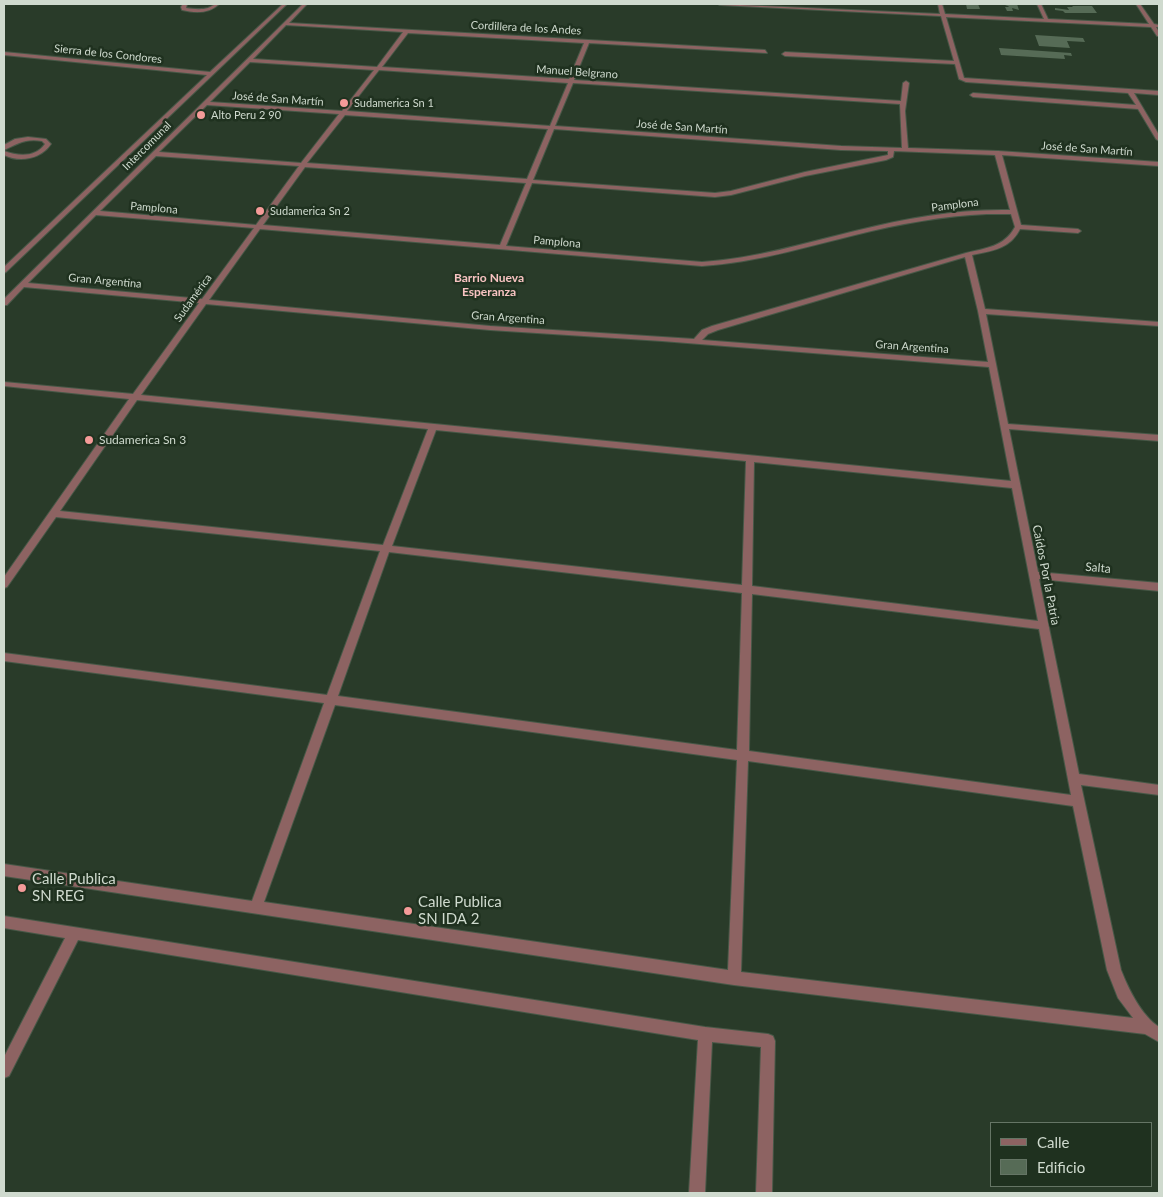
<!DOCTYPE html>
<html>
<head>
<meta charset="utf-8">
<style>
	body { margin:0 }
	#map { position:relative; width:1163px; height:1197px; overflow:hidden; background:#293b29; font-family:Lato,sans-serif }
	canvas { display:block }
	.frame { position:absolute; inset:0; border:5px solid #cfdace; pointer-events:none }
	.legend { position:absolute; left:990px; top:1122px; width:162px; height:65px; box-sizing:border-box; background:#1f311f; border:1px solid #657565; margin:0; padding:6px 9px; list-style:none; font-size:15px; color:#cfdace }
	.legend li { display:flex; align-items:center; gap:10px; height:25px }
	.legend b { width:25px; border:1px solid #657565 }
</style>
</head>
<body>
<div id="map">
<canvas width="1163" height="1197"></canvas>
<div class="frame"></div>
<ul class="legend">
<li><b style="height:6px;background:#8d6362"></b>Calle</li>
<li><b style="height:14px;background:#566b56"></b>Edificio</li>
</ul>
</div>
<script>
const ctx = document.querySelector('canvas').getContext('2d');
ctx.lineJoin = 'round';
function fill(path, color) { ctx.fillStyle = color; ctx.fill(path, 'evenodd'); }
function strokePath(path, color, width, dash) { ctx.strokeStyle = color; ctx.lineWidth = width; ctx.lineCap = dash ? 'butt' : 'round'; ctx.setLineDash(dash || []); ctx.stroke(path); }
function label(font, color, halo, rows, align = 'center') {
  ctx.font = font + ' Lato,sans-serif'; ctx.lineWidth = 5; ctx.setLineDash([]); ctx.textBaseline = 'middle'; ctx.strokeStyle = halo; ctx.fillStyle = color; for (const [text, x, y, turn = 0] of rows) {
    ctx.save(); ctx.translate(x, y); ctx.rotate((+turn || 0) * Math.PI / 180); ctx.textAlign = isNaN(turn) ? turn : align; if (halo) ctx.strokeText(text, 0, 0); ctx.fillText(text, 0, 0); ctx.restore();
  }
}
fill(new Path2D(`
	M 966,4 L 978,4 L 980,9 L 967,9 Z
	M 1002,4 L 1017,4 L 1019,10 L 1012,8 L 1013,11 L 1007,11 L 1005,7 L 1009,7 L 1008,6 Z
	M 1072,6 L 1092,6 L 1097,13 L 1065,13 L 1063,11 L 1055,10 L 1055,8 L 1069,10 L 1067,7 L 1073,7 Z
	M 1035,35 L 1083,38 L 1085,42 L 1067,41 L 1070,48 L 1039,46 Z
	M 999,48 L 1071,53 L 1072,56 L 1064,55 L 1065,59 L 1001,55 Z`), '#566b56');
const minor = new Path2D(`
	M 183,4 L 187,4 L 186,8 C 193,9 201,10 208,8 C 213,6 214,4 219,4 C 209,14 195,13 182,10 L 181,7 Z
	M 283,4 L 287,4 L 6,272 L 4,273 L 4,267 L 207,75 L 4,55 L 4,52 L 210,72 Z
	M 303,4 L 307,4 L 289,23 L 765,50 L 767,53 L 589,43 L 574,80 L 901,101 L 903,83 L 906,81 L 909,83 L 905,111 L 908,148 L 998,151 L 1159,162 L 1159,166 L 1002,155 L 1021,225 L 1078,229 L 1081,231 L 1078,233 L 1020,229 C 1010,249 992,251 972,255 L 985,309 L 1159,322 L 1159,326 L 986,314 L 1008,424 L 1159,435 L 1159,441 L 1009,429 L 1038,572 L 1159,583 L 1159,591 L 1039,579 L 1079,774 L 1159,785 L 1159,795 L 1081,785 L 1121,970 C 1129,990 1141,1015 1159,1027 L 1159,1042 L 1145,1034 L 734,985 L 4,876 L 4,864 L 252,901 L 324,703 L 4,661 L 4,653 L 327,695 L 380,551 L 56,517 L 7,587 L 4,588 L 4,577 L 129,399 L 4,386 L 4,382 L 133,394 L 199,303 L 24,287 L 7,305 L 4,305 L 4,299 ZM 286,25 L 403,32 L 377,67 L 253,59 ZM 408,33 L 584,43 L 569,79 L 382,67 ZM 250,62 L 374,70 L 342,111 L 210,102 ZM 379,70 L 568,83 L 550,126 L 347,111 ZM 573,83 L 900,104 L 902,148 L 841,146 L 555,126 ZM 207,105 L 339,114 L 301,163 L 159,152 ZM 345,115 L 548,129 L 527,179 L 307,163 ZM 554,129 L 841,150 L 888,151 L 888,155 L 805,172 L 731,191 L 715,193 L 533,180 ZM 894,151 L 995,155 L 1010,210 C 957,209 907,218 855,231 C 805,243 754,259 702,262 L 506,246 L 532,183 L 715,197 L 731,195 L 805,176 L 886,160 L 893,157 ZM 156,156 L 299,166 L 256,225 L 100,211 ZM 305,167 L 526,183 L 500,245 L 263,225 ZM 987,214 L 1011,214 L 1015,227 C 1004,247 986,248 966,253 L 712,326 L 702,330 L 694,339 L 490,326 L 209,300 L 260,229 L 702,266 C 754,263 805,247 855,235 C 899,224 942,216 987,214 ZM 96,215 L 254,228 L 202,299 L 28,283 ZM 965,257 L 978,311 L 988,362 L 702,340 L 708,334 L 718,330 ZM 206,304 L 490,330 L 662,341 L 989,367 L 1011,481 L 141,395 ZM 137,400 L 428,429 L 383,545 L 60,511 ZM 436,430 L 746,461 L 742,585 L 392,546 ZM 754,462 L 1012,488 L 1038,621 L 752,586 ZM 389,552 L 742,593 L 737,750 L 338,696 ZM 752,594 L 1039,629 L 1071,795 L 749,751 ZM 335,705 L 737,760 L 728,970 L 264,902 ZM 748,761 L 1073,806 L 1107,970 L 1118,998 L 1133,1018 L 741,972 Z
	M 718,4 L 940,14 L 938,4 L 942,4 L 945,14 L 1044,19 L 1037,4 L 1041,4 L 1048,19 L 1149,24 L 1136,4 L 1140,4 L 1154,24 L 1159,25 L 1159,27 L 1156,27 L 1159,32 L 1159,36 L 1157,36 L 1151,27 L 946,17 L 964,78 L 1159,91 L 1159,95 L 1134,93 L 1159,135 L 1159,141 L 1156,139 L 1138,109 L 973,97 L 970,95 L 973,93 L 1136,105 L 1128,93 L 966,82 L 959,79 L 955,64 L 785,56 L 782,54 L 785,52 L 954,61 L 941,16 L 720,5 Z
	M 28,137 L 46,139 L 51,144 C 41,159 20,163 4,155 L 4,151 C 18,156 35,158 45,144 L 42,141 C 26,138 17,144 4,150 L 4,145 L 15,139 Z
	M 4,916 L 705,1027 L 768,1034 L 773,1036 L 775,1041 L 772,1193 L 756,1193 L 761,1047 L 712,1042 L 705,1193 L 689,1193 L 698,1040 L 78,940 L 9,1076 L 4,1078 L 4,1057 L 65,938 L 4,928 Z`);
strokePath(minor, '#475847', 2);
fill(minor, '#8d6362');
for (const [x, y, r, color] of [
	[344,103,5,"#f59b99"],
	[201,115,5,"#f59b99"],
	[260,211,5,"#f59b99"],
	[89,440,5,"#f59b99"],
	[22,888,5,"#f59b99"],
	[408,911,5,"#f59b99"]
]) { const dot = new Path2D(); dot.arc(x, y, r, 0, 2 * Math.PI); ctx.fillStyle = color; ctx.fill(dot); strokePath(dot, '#1f311f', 2); }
label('11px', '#cfdace', '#1f311f', [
	["Cordillera de los Andes",526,28,3],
	["Sierra de los Condores",108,54,6],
	["Manuel Belgrano",577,72,4],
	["José de San Martín",278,99,4],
	["José de San Martín",682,127,4],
	["Intercomunal",147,146,-45],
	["José de San Martín",1087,149,4],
	["Pamplona",955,205,-7],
	["Pamplona",154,208,5],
	["Pamplona",557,242,5],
	["Gran Argentina",105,281,5],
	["Sudamérica",193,298,-54],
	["Gran Argentina",508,318,4],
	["Gran Argentina",912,347,4]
]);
label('11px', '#cfdace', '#1f311f', [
	["Sudamerica Sn 1",354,103],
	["Alto Peru 2 90",211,115],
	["Sudamerica Sn 2",270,211]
], 'left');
label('bold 12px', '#f7c3c1', '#1f311f', [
	["Barrio Nueva",489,278],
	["Esperanza",489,292]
]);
label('12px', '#cfdace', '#1f311f', [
	["Sudamerica Sn 3",99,440]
], 'left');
label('12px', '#cfdace', '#1f311f', [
	["Salta",1098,568,5],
	["Caídos Por la Patria",1046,575,79]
]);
label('15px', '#cfdace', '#1f311f', [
	["Calle Publica",32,879],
	["SN REG",32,896],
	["Calle Publica",418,902],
	["SN IDA 2",418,919]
], 'left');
</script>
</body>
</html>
